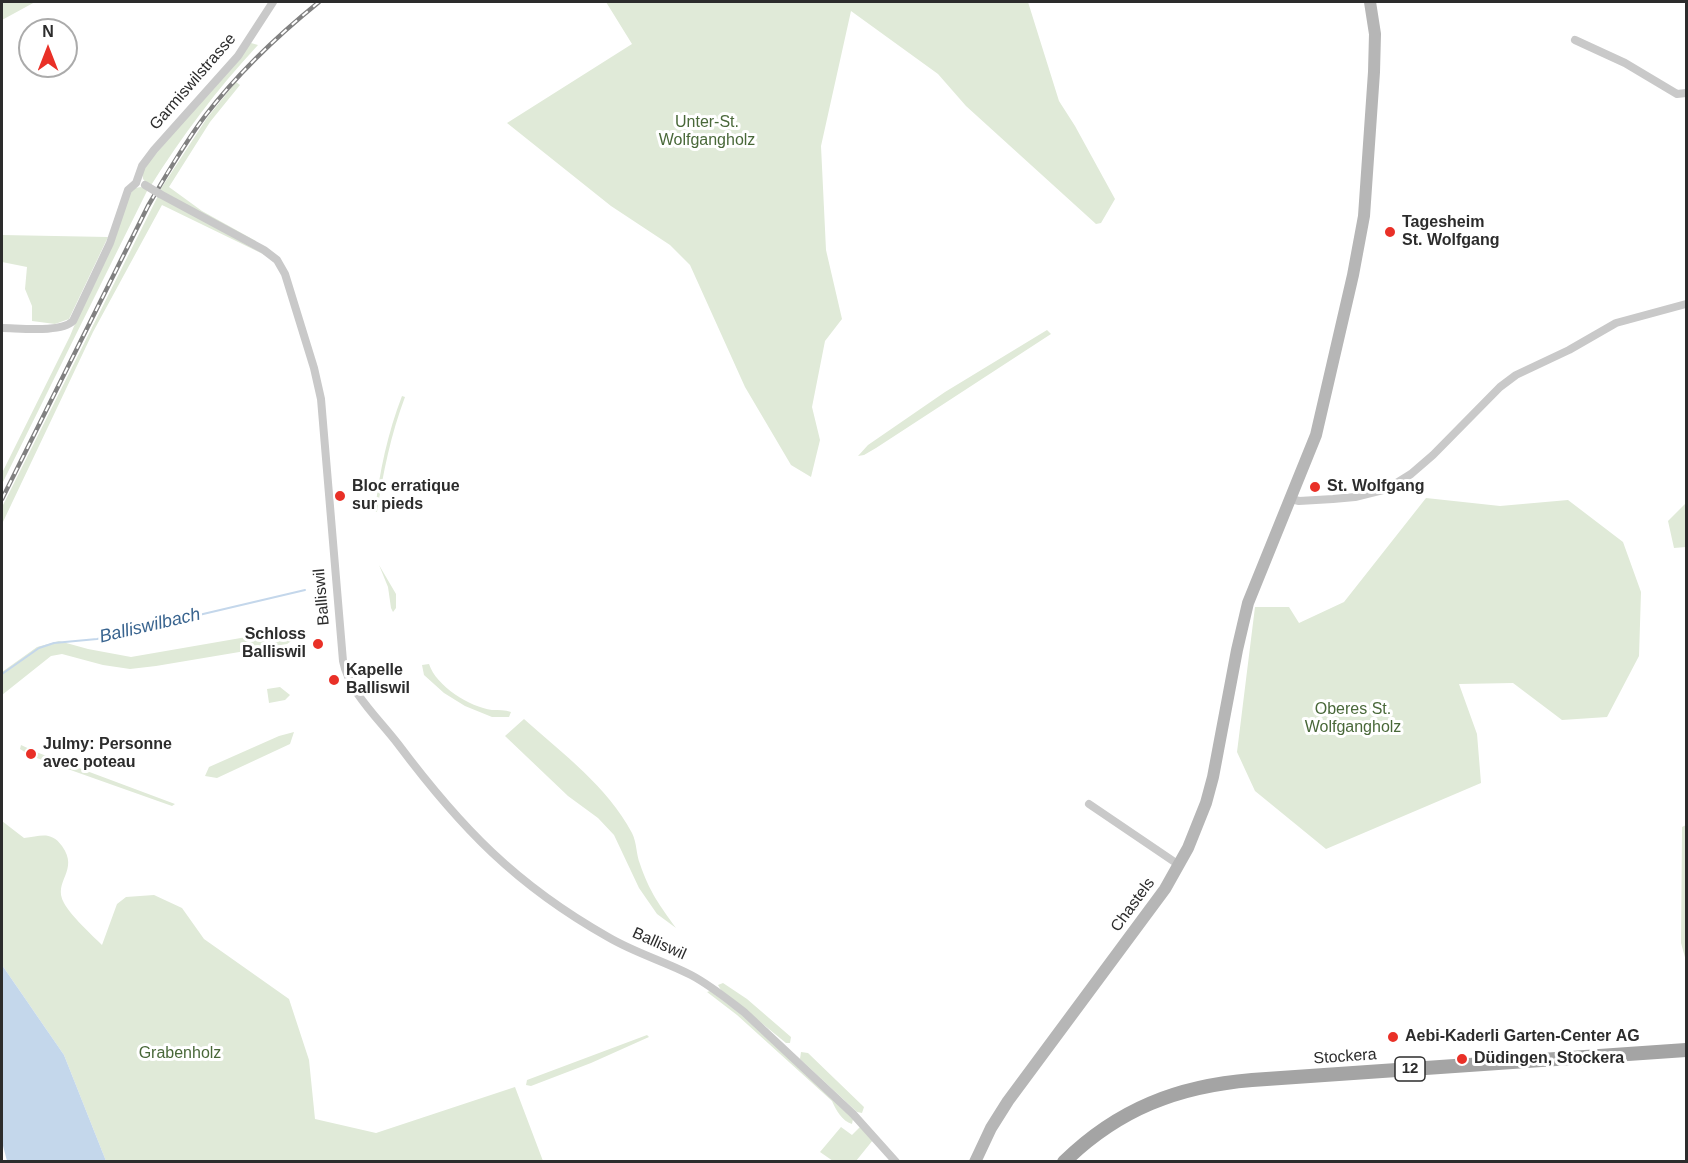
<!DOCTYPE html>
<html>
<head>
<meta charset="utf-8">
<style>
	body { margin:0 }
	#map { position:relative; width:1688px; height:1163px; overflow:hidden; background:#fff; font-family:Helvetica,sans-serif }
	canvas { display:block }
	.frame { position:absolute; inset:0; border:3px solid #2c2c2c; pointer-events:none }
	.north { position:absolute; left:18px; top:18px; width:60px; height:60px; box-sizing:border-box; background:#fff; border:2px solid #ababab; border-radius:50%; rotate:0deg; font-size:16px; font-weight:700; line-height:24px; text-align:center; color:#2c2c2c }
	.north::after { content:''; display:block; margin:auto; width:21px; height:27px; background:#e93027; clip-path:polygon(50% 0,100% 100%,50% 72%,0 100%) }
</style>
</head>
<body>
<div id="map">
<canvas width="1688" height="1163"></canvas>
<div class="frame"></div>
<div class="north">N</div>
</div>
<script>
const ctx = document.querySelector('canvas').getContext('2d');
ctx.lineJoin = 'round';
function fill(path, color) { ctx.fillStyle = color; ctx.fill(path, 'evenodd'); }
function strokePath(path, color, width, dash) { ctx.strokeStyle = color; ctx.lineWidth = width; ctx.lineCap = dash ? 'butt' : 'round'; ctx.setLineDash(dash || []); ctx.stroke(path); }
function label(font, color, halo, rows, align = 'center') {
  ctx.font = font + ' Helvetica,sans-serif'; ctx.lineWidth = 6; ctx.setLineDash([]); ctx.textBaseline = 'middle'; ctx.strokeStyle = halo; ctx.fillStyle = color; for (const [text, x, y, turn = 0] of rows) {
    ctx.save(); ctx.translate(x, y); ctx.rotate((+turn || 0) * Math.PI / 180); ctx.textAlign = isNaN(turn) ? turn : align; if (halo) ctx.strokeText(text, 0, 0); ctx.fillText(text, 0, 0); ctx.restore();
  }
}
fill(new Path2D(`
	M 2,2 L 35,2 L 2,20 Z
	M 606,2 L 1028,2 L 1059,101 L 1075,126 L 1115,199 L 1101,223 L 1096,224 L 966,106 L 938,74 L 851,11 L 821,146 L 826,250 L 842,319 L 825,341 L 812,407 L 820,440 L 811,477 L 791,465 L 745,387 L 690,265 L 670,245 L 611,206 L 507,123 L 632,44 Z
	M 251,43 L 258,45 C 217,89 182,136 150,187 L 143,179 L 142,170 Z
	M 236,82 L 240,85 L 210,122 L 169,187 L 202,211 L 256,241 L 255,243 L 160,190 L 207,118 Z
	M 141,187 L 148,189 L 2,484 L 2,473 L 70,336 L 128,195 L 135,188 Z
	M 158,196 L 269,257 L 162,205 L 93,332 L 2,524 L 2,507 Z
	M 2,235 L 108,237 L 69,319 L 55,324 L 32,321 L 32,306 L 25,289 L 27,267 L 2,262 Z
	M 1047,330 L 1051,334 L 876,448 L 864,455 L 858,456 L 868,445 L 945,392 Z
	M 402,396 L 405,397 C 391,434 383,473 377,512 L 375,511 C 379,473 388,432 402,396 Z
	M 1426,498 L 1500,506 L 1568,500 L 1623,542 L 1641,592 L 1639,656 L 1607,717 L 1562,720 L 1513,683 L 1459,684 L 1477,734 L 1481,783 L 1326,849 L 1255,791 L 1237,752 L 1255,607 L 1289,607 L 1299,623 L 1344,602 Z
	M 1686,503 L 1686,547 L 1674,548 L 1668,521 Z
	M 379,565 L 396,594 L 396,608 L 393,612 L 391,608 L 388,587 Z
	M 287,630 L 296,638 L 287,644 L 156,666 L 130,669 L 103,665 L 62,654 L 51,656 L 2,695 L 2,672 L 37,647 L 59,641 L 88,649 L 131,657 Z
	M 429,664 C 436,686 470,707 492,710 C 499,710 505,710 511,712 L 509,717 L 492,717 L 465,706 L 444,693 L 424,675 L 422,665 Z
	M 280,687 L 290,695 L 285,700 L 269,703 L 267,689 Z
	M 524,719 C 563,754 607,786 632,833 C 637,843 636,854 640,864 C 649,891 660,906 676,928 L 657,914 L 639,888 L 614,835 L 598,818 L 568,796 L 505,736 Z
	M 294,732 L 290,744 L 217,778 L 205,776 L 209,767 L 279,736 Z
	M 21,745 L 36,752 L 175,804 L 172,806 L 31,756 L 20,749 Z
	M 2,821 L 24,838 C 41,836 51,831 62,846 C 80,871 52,881 64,903 C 71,916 91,934 102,945 L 117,904 L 126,897 L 154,895 L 182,908 L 204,939 L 289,999 L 309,1060 L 315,1119 L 376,1133 L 515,1087 L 543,1161 L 106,1161 L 64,1055 L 2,965 Z
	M 1686,825 L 1686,961 L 1681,943 L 1682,827 Z
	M 723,983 L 747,999 L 791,1037 L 790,1043 L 786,1043 L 721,990 L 718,985 Z
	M 710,991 L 741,1014 L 853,1119 L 852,1124 C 842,1121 836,1110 832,1101 L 737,1015 L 707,992 Z
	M 647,1035 L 649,1037 L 591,1063 L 531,1086 L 526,1085 L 527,1080 Z
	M 801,1052 L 808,1053 L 864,1107 L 862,1113 L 857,1112 L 800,1059 Z
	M 841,1127 L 852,1135 L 860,1127 L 873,1140 L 856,1161 L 833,1161 L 820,1152 Z`), '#e0ead8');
fill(new Path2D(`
	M 2,965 L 64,1055 L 106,1161 L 7,1161 L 2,1142 Z`), '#c4d7eb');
strokePath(new Path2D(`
	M 2,674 L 39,648 L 54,643 L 97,639 L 305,590`), '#c4d7eb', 2);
strokePath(new Path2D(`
	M 1575,40 L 1625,63 L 1677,94 L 1686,93
	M 136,183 L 142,166 L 154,150 L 238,56 L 273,2
	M 160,194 L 264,250 L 277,260 L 285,274 L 314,368 L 321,399 L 343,661 C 349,692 379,719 398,744 C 461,828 516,885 608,937 C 635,953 664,961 691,975 C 710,985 727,999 744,1012 L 853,1114 L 896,1162
	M 2,328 C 19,328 61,333 73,321 L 110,243 L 128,190 L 136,183
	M 1291,499 L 1299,501 L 1333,499 L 1355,497 L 1387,489 L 1411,474 L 1433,455 L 1500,387 L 1516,375 L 1569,350 L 1616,323 L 1686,304
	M 1089,804 L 1179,865`), '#c9c9c9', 8);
strokePath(new Path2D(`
	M 975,1162 L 991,1128 L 1008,1101 L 1165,889 L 1188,848 L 1206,803 L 1213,777 L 1237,650 L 1248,603 L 1316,435 L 1353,275 L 1364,216 L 1374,72 L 1375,34 L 1370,2`), '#b6b6b6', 12);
strokePath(new Path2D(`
	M 1064,1162 C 1118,1109 1178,1086 1252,1080 L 1686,1050`), '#a4a4a4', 14);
const rail = new Path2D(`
	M 2,499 L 148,206 C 166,175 184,144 205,116 C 238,73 277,36 319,2`);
strokePath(rail, '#818181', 4.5);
strokePath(rail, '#fff', 2, [7]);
strokePath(new Path2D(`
	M 145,185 L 160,194`), '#c9c9c9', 8);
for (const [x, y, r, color] of [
	[1390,232,6,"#e93027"],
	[1315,487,6,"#e93027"],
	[340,496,6,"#e93027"],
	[318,644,6,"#e93027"],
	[334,680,6,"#e93027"],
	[31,754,6,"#e93027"],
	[1393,1037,6,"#e93027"],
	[1462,1059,6,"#e93027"]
]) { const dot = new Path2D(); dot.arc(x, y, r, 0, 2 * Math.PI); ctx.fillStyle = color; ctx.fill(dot); strokePath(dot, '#fff', 2); }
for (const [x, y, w] of [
	[1410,1069,30]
]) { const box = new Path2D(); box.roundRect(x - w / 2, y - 12, w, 24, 4.5); ctx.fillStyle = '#fff'; ctx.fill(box); strokePath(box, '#2c2c2c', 1.5); }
label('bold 15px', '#2c2c2c', null, [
	["12",1410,1069]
]);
label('16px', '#2c2c2c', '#fff', [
	["Garmiswilstrasse",193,82,-49],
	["Balliswil",322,597,-95],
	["Chastels",1133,905,-54],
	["Balliswil",659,944,24],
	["Stockera",1345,1057,-4]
]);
label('16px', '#496839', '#fff', [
	["Unter-St.",707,123],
	["Wolfgangholz",707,141],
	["Oberes St.",1353,710],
	["Wolfgangholz",1353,728],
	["Grabenholz",180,1054]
]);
label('bold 16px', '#2c2c2c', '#fff', [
	["Tagesheim",1402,223],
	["St. Wolfgang",1402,241],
	["Bloc erratique",352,487],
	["sur pieds",352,505],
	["St. Wolfgang",1327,487],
	["Schloss",306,635,"right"],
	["Balliswil",306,653,"right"],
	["Kapelle",346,671],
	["Balliswil",346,689],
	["Julmy: Personne",43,745],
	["avec poteau",43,763],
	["Aebi-Kaderli Garten-Center AG",1405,1037],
	["Düdingen, Stockera",1474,1059]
], 'left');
label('italic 18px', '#39648f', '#fff', [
	["Balliswilbach",150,626,-13]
]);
</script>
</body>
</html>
